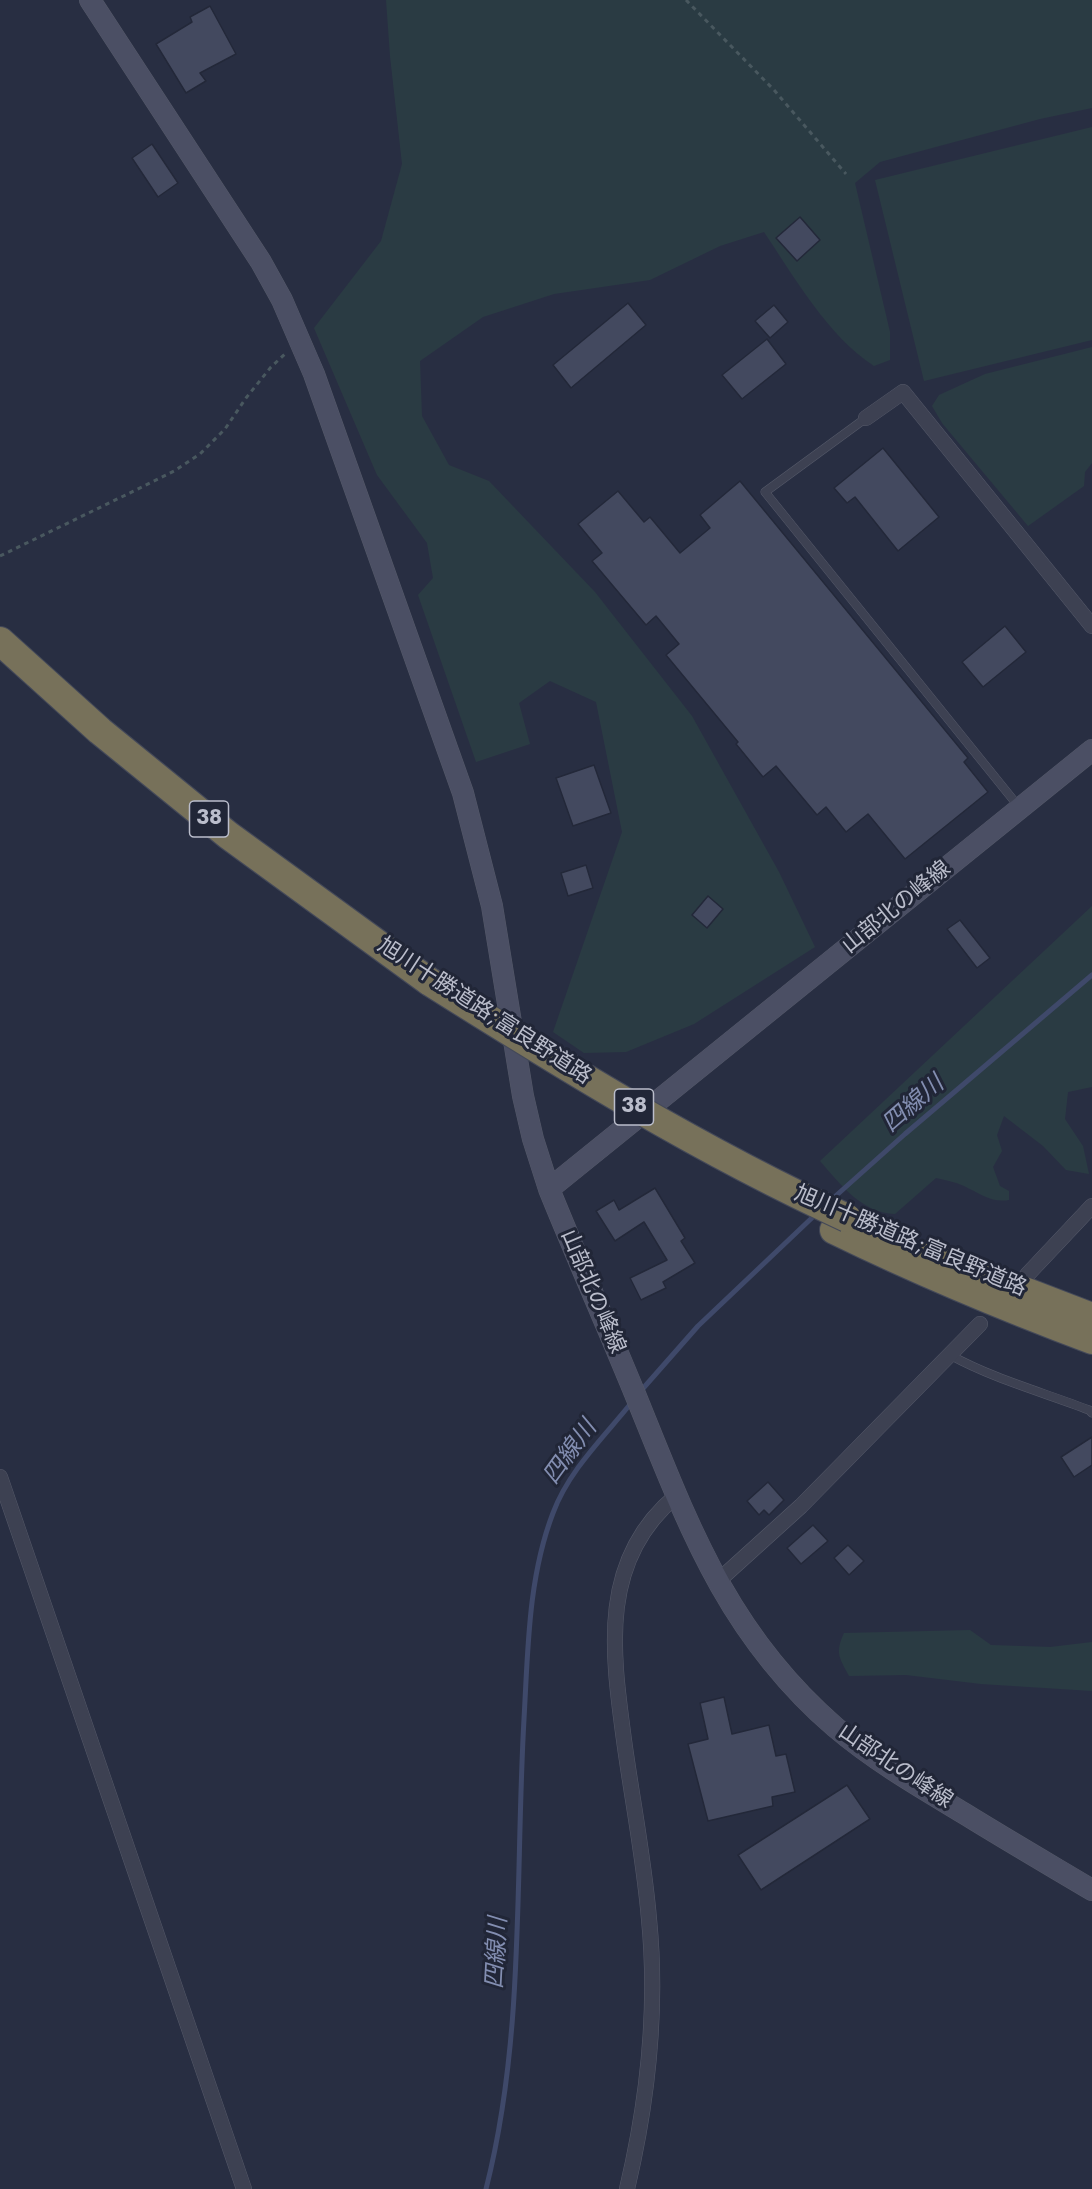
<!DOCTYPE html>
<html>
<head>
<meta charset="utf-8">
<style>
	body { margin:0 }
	canvas { display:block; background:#282e42 }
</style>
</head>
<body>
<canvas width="1092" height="2189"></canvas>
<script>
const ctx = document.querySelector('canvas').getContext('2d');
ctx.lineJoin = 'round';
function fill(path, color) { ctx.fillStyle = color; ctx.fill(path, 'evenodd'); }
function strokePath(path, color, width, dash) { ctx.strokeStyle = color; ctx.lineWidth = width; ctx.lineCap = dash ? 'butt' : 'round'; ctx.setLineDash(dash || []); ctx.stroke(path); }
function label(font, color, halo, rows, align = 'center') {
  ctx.font = font + ' Jost,"Noto Sans JP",sans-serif'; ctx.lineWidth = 6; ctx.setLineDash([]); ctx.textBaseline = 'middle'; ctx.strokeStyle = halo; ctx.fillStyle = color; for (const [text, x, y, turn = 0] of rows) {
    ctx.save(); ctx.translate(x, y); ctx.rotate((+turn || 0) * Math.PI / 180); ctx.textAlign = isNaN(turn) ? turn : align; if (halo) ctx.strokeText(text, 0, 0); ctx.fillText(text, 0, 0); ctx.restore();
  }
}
fill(new Path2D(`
	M 386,0 L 1092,0 L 1092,108 L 1040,119 L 880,162 L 855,183 L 890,332 L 890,360 L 874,366 C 828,336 795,278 764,232 L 720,246 L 650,280 L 554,294 L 483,317 L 420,361 L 422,416 L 449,465 L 489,481 L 595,592 L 692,716 L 779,872 L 815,947 L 694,1024 L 626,1052 L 584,1053 L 553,1032 L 622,832 L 596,702 L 550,681 L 519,703 L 530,744 L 476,762 L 418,595 L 433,578 L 427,543 L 377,475 L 314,328 L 381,241 L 402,164 L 390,56 Z
	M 1092,127 L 1092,340 L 924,381 L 875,180 Z
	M 1092,347 L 1092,463 L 1085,472 L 1084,486 L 1028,526 L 942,423 L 932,406 L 939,395 L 985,374 Z
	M 1092,906 L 1092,1087 L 1068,1092 L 1065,1119 L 1083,1146 L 1089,1174 L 1066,1170 L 1043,1146 L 1004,1116 L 997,1135 L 1002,1151 L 993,1167 L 1000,1186 L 1009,1191 L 1009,1200 C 991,1203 979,1193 964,1186 C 955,1182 945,1180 936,1178 L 895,1214 C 862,1213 841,1185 820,1161 Z
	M 970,1630 L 991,1645 L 1050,1647 L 1092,1642 L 1092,1691 L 981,1684 L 906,1675 L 849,1676 C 839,1657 835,1653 844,1633 Z`), '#2a3b43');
strokePath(new Path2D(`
	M 830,1201 L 905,1134 L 1092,975
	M 639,1393 L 698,1326 L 816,1214
	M 486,2189 C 525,2036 515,1876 524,1719 C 528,1650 528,1578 553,1513 C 569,1470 604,1437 632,1402`), '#3f496a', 5);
const building = new Path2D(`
	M 210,6 L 236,54 L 200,73 L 206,81 L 186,93 L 156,44 L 192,22 L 190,17 Z
	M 152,144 L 178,183 L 158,197 L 132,158 Z
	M 800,217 L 820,240 L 797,261 L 776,238 Z
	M 628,303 L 646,325 L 571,388 L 553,365 Z
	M 774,305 L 788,322 L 770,338 L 755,321 Z
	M 767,339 L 786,364 L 742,399 L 722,375 Z
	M 883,448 L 939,517 L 898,551 L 855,497 L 847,503 L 834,488 Z
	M 740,481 L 968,758 L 964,762 L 988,792 L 905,859 L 868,814 L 846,832 L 826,807 L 817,815 L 776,766 L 763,777 L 736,744 L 738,742 L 666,655 L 679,644 L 656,616 L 646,625 L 592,561 L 602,553 L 578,524 L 618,491 L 644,522 L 650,517 L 680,553 L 710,528 L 700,515 Z
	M 1005,626 L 1026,652 L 983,687 L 962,662 Z
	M 594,765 L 611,813 L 573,826 L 556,778 Z
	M 586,865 L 593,888 L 568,896 L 561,873 Z
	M 708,896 L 723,909 L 707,928 L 692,915 Z
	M 960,920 L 990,958 L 977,968 L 947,929 Z
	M 655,1188 L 685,1238 L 681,1241 L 695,1263 L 663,1282 L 666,1288 L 641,1300 L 630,1278 L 667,1260 L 644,1222 L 615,1241 L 596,1211 L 614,1200 L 619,1210 Z
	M 1092,1437 L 1092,1465 L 1074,1477 L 1061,1457 Z
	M 768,1482 L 784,1500 L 769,1515 L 764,1510 L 759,1515 L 747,1501 Z
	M 813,1525 L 828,1541 L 801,1564 L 787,1548 Z
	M 848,1545 L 864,1561 L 849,1575 L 834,1558 Z
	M 724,1697 L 732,1734 L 769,1725 L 776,1756 L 786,1754 L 795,1792 L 772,1797 L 773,1806 L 708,1821 L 688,1744 L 708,1739 L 700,1703 Z
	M 847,1785 L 870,1819 L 761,1890 L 738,1855 Z`);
fill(building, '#43495f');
strokePath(building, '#232839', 1.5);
const lane = new Path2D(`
	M 866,418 L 765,492 L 1019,807
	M 950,1355 C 994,1379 1042,1392 1089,1410 L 1092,1413`);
const street = new Path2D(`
	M 866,418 L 903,392 L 1092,626
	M 1027,1275 L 1092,1206
	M 0,1477 L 244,2189
	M 717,1582 L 801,1506 L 980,1324
	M 627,2189 C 648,2100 658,2011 649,1919 C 644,1859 632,1799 624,1740 C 612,1651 599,1560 676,1496`);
const secondary = new Path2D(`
	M 90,0 L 261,262 L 282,300 L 314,374 L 463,793 L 492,906 L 523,1096 L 533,1139 L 549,1189 C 577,1258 607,1326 635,1394 C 687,1522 726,1633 835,1727 C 875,1761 920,1787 965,1814 C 1007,1840 1050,1865 1092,1890
	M 549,1189 L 1092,750`);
const highway = new Path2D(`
	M 0,641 L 100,731 L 228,835 L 430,982
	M 834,1230 C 918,1271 1004,1307 1092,1340
	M 931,1255 L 1092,1317`);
strokePath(lane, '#555969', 9);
strokePath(street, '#555969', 16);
strokePath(secondary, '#555969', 22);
strokePath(highway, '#444959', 30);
strokePath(new Path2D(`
	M 686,0 L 774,90 L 846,174
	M 0,556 L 142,487 L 174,471 L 200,454 L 225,429 L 246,398 L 271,367 L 285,354`), '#49585f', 3, [4.5, 4.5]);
strokePath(lane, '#3d4152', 8);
strokePath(street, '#3d4152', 15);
strokePath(secondary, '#4b4f64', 21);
strokePath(highway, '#77715a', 28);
const highwayBridge = new Path2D(`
	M 430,982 C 565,1067 701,1151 847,1218`);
strokePath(highwayBridge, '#444959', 30, []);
strokePath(highwayBridge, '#77715a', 28);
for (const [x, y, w] of [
	[209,819,39],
	[634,1107,39]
]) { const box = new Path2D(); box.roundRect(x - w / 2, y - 18, w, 36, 4.5); ctx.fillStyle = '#212637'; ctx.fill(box); strokePath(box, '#babdcb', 1.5); }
label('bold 21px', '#babdcb', null, [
	["38",209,819],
	["38",634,1107]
]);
label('22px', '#babdcb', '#212637', [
	["山部北の峰線",897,908,-39],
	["旭川十勝道路;富良野道路",484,1012,33],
	["旭川十勝道路;富良野道路",910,1242,23],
	["山部北の峰線",592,1292,67],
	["山部北の峰線",895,1767,34]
]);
label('italic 24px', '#838eb1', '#212637', [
	["四線川",914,1105,-41],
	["四線川",571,1453,-54],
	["四線川",498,1953,-87]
]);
</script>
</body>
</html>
